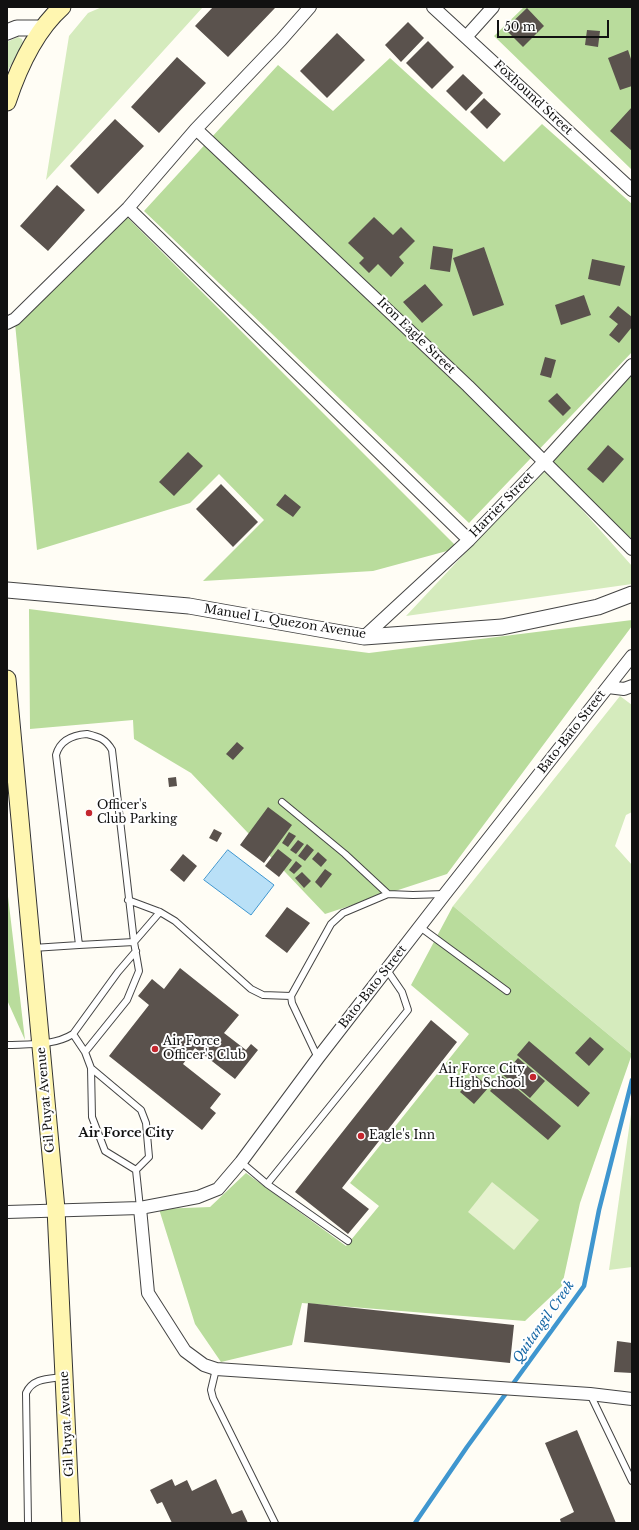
<!DOCTYPE html>
<html>
<head>
<meta charset="utf-8">
<style>
	body { margin:0 }
	#map { position:relative; width:639px; height:1530px; overflow:hidden; background:#fffdf5; font-family:"Libre Baskerville",serif }
	canvas { display:block }
	.frame { position:absolute; inset:0; border:8px solid #111; pointer-events:none }
	.scale { position:absolute; left:497px; top:20px; width:112px; height:18px; box-sizing:border-box; border:2px solid #111; border-top:0; padding-left:5px; font-size:12px; line-height:14px; white-space:nowrap; color:#111; -webkit-text-stroke:3px #fff; paint-order:stroke }
</style>
</head>
<body>
<div id="map">
<canvas width="639" height="1530"></canvas>
<div class="frame"></div>
<div class="scale">50 m</div>
</div>
<script>
const ctx = document.querySelector('canvas').getContext('2d');
ctx.lineJoin = 'round';
function fill(path, color) { ctx.fillStyle = color; ctx.fill(path, 'evenodd'); }
function strokePath(path, color, width, dash) { ctx.strokeStyle = color; ctx.lineWidth = width; ctx.lineCap = dash ? 'butt' : 'round'; ctx.setLineDash(dash || []); ctx.stroke(path); }
function label(font, color, halo, rows, align = 'center') {
  ctx.font = font + ' "Libre Baskerville",serif'; ctx.lineWidth = 4; ctx.setLineDash([]); ctx.textBaseline = 'middle'; ctx.strokeStyle = halo; ctx.fillStyle = color; for (const [text, x, y, turn = 0] of rows) {
    ctx.save(); ctx.translate(x, y); ctx.rotate((+turn || 0) * Math.PI / 180); ctx.textAlign = isNaN(turn) ? turn : align; if (halo) ctx.strokeText(text, 0, 0); ctx.fillText(text, 0, 0); ctx.restore();
  }
}
fill(new Path2D(`
	M 102,7 L 203,7 L 46,180 L 69,36 L 88,13 Z
	M 18,37 L 22,39 L 23,43 L 7,72 L 7,42 Z
	M 545,468 L 632,566 L 632,584 L 406,616 Z
	M 620,696 L 632,705 L 632,812 L 626,815 L 615,846 L 632,865 L 632,1054 L 453,906 Z
	M 632,1107 L 632,1267 L 609,1270 Z`), '#d5ebbd');
fill(new Path2D(`
	M 524,7 L 632,7 L 632,170 L 494,36 Z
	M 390,58 L 504,162 L 542,124 L 632,204 L 632,352 L 469,523 L 144,211 L 278,65 L 333,111 Z
	M 119,209 L 458,548 L 373,571 L 203,581 L 264,520 L 219,474 L 190,503 L 37,550 L 14,313 Z
	M 632,366 L 632,539 L 545,460 Z
	M 29,609 L 369,653 L 632,620 L 632,626 L 447,874 L 325,914 L 191,773 L 134,739 L 133,720 L 30,729 Z
	M 7,888 L 25,1040 L 7,1000 Z
	M 453,906 L 632,1054 L 580,1203 L 562,1286 L 525,1321 L 302,1303 L 292,1345 L 221,1362 L 195,1324 L 159,1209 L 210,1207 L 246,1173 L 346,1246 L 379,1206 L 350,1183 L 469,1034 L 411,985 Z`), '#b9dc9c');
fill(new Path2D(`
	M 492,1182 L 539,1220 L 514,1250 L 468,1212 Z`), '#e6f2cf');
const water = new Path2D(`
	M 228,850 L 274,885 L 251,915 L 204,880 Z`);
fill(water, '#b9e0f7');
strokePath(water, '#3f96cf', 1);
strokePath(new Path2D(`
	M 415,1523 L 467,1447 L 584,1286 L 599,1210 L 632,1080`), '#3f96cf', 4.5);
fill(new Path2D(`
	M 213,7 L 274,7 L 275,8 L 228,57 L 195,26 Z
	M 527,8 L 544,26 L 523,47 L 505,29 Z
	M 408,22 L 424,38 L 401,62 L 385,45 Z
	M 587,30 L 600,31 L 598,47 L 585,45 Z
	M 337,33 L 365,60 L 327,98 L 300,71 Z
	M 428,41 L 454,67 L 432,89 L 406,63 Z
	M 628,50 L 632,62 L 632,86 L 620,90 L 608,58 Z
	M 177,57 L 206,83 L 159,133 L 131,107 Z
	M 463,74 L 483,93 L 466,111 L 446,91 Z
	M 484,98 L 501,114 L 487,129 L 470,112 Z
	M 632,107 L 632,151 L 610,131 Z
	M 115,119 L 144,146 L 98,194 L 70,166 Z
	M 57,185 L 85,210 L 48,251 L 20,226 Z
	M 374,217 L 393,235 L 401,227 L 415,241 L 399,257 L 404,263 L 391,277 L 378,264 L 369,273 L 359,263 L 364,258 L 348,243 Z
	M 433,246 L 453,249 L 450,272 L 430,269 Z
	M 484,247 L 504,305 L 473,316 L 453,258 Z
	M 592,259 L 625,266 L 620,286 L 588,279 Z
	M 425,284 L 443,305 L 422,323 L 403,302 Z
	M 584,295 L 591,315 L 561,325 L 555,305 Z
	M 618,306 L 632,317 L 632,327 L 619,343 L 609,335 L 618,324 L 609,317 Z
	M 545,357 L 556,360 L 551,378 L 540,375 Z
	M 557,393 L 571,408 L 563,416 L 548,401 Z
	M 608,445 L 624,459 L 603,483 L 587,469 Z
	M 188,452 L 203,466 L 174,496 L 159,482 Z
	M 221,484 L 258,522 L 233,547 L 196,509 Z
	M 285,494 L 301,507 L 293,517 L 276,505 Z
	M 237,742 L 244,748 L 233,760 L 226,754 Z
	M 176,777 L 177,786 L 169,787 L 168,778 Z
	M 268,807 L 292,825 L 264,863 L 240,845 Z
	M 214,829 L 222,833 L 217,842 L 209,838 Z
	M 289,832 L 296,836 L 288,847 L 282,843 Z
	M 298,840 L 304,844 L 296,854 L 290,850 Z
	M 307,844 L 314,850 L 305,861 L 298,856 Z
	M 278,849 L 292,860 L 279,877 L 265,866 Z
	M 318,852 L 327,860 L 321,867 L 312,859 Z
	M 183,854 L 197,866 L 184,882 L 170,870 Z
	M 296,861 L 302,866 L 294,874 L 289,870 Z
	M 325,869 L 332,874 L 321,888 L 315,882 Z
	M 302,872 L 311,881 L 304,888 L 295,878 Z
	M 287,907 L 310,923 L 287,953 L 265,936 Z
	M 180,968 L 239,1015 L 224,1033 L 246,1050 L 251,1044 L 258,1050 L 235,1079 L 195,1048 L 183,1064 L 221,1094 L 210,1108 L 216,1113 L 202,1130 L 109,1056 L 149,1005 L 138,996 L 152,979 L 164,989 Z
	M 431,1020 L 457,1042 L 342,1188 L 369,1209 L 348,1234 L 295,1192 Z
	M 590,1037 L 604,1049 L 589,1066 L 575,1053 Z
	M 529,1041 L 590,1093 L 578,1107 L 517,1055 Z
	M 518,1058 L 545,1081 L 530,1098 L 503,1075 Z
	M 475,1075 L 489,1087 L 474,1104 L 460,1092 Z
	M 502,1076 L 561,1126 L 548,1140 L 490,1091 Z
	M 308,1303 L 514,1325 L 510,1363 L 304,1342 Z
	M 617,1341 L 632,1343 L 632,1373 L 614,1372 Z
	M 577,1430 L 616,1523 L 561,1523 L 560,1519 L 574,1512 L 545,1443 Z
	M 172,1479 L 175,1486 L 187,1480 L 192,1491 L 216,1479 L 232,1514 L 242,1510 L 248,1523 L 172,1523 L 162,1502 L 157,1504 L 150,1490 Z`), '#5a524d');
const service = new Path2D(`
	M 87,734 C 99,737 106,739 112,750 L 134,942 L 79,945 L 56,755 C 60,740 72,735 87,734 Z
	M 282,802 L 345,854 L 388,894
	M 128,900 L 160,912 L 175,921 L 251,989 L 263,995 L 291,996 L 331,924 L 343,913 L 388,894 L 413,895 L 445,894
	M 420,927 L 507,991
	M 33,948 L 79,945
	M 291,996 L 292,1003 L 318,1058
	M 73,1034 L 85,1052 L 91,1068 L 141,1110 L 146,1123 L 149,1157 L 136,1170 L 140,1208
	M 7,1045 C 29,1044 54,1046 73,1034 L 118,972 L 136,951
	M 85,1052 L 127,1000 L 139,971 L 134,942 L 160,912
	M 91,1068 L 92,1117 L 105,1151 L 136,1170
	M 241,1162 L 267,1184 L 348,1241
	M 267,1184 L 408,1010 L 402,992 L 387,970
	M 216,1369 L 211,1390 L 213,1398 L 275,1523
	M 590,1394 L 632,1481
	M 28,1523 L 26,1393 C 33,1378 48,1379 63,1377`);
const minor = new Path2D(`
	M 433,7 L 632,190
	M 466,37 L 493,7
	M 196,129 L 468,386 L 632,549
	M 128,208 L 469,540
	M 7,323 L 15,319 L 128,208 L 196,129 L 281,40 L 310,7
	M 364,637 L 469,540 L 545,461 L 632,365
	M 608,687 L 624,689 L 632,686
	M 140,1208 L 148,1293 L 185,1351 L 204,1365 L 216,1369 L 590,1394 L 632,1399
	M 7,1212 L 140,1208 L 198,1197 L 218,1189 L 241,1162 L 318,1058 L 445,894 L 632,656`);
const tertiary = new Path2D(`
	M 7,32 L 17,28 L 43,28
	M 7,590 L 189,606 L 364,637 L 502,627 L 598,607 L 632,594`);
const secondary = new Path2D(`
	M 7,102 C 18,69 35,31 62,7
	M 7,679 L 56,1209 L 71,1523`);
strokePath(service, '#444', 8);
strokePath(minor, '#444', 14);
strokePath(tertiary, '#444', 17);
strokePath(secondary, '#333', 19);
strokePath(service, '#fff', 6);
strokePath(minor, '#fff', 12);
strokePath(tertiary, '#fff', 15);
strokePath(secondary, '#fff6b0', 17);
for (const [x, y, r, color] of [
	[89,813,4,"#c4262e"],
	[155,1049,4,"#c4262e"],
	[533,1077,4,"#c4262e"],
	[361,1136,4,"#c4262e"]
]) { const dot = new Path2D(); dot.arc(x, y, r, 0, 2 * Math.PI); ctx.fillStyle = color; ctx.fill(dot); strokePath(dot, '#fff', 1.5); }
label('12px', '#111', '#fff', [
	["Foxhound Street",533,98,43],
	["Iron Eagle Street",416,336,44],
	["Harrier Street",502,505,-46],
	["Manuel L. Quezon Avenue",285,622,9],
	["Bato-Bato Street",572,732,-52],
	["Bato-Bato Street",373,987,-52],
	["Gil Puyat Avenue",46,1100,-95],
	["Gil Puyat Avenue",67,1424,-93]
]);
label('12px', '#111', '#fff', [
	["Officer's",97,806],
	["Club Parking",97,820],
	["Air Force",163,1042],
	["Officer's Club",163,1056],
	["Air Force City",525,1070,"right"],
	["High School",525,1084,"right"],
	["Eagle's Inn",369,1136]
], 'left');
label('bold 13px', '#111', '#fff', [
	["Air Force City",126,1133]
]);
label('italic 13px', '#1768a6', '#fff', [
	["Quitangil Creek",544,1322,-55]
]);
</script>
</body>
</html>
